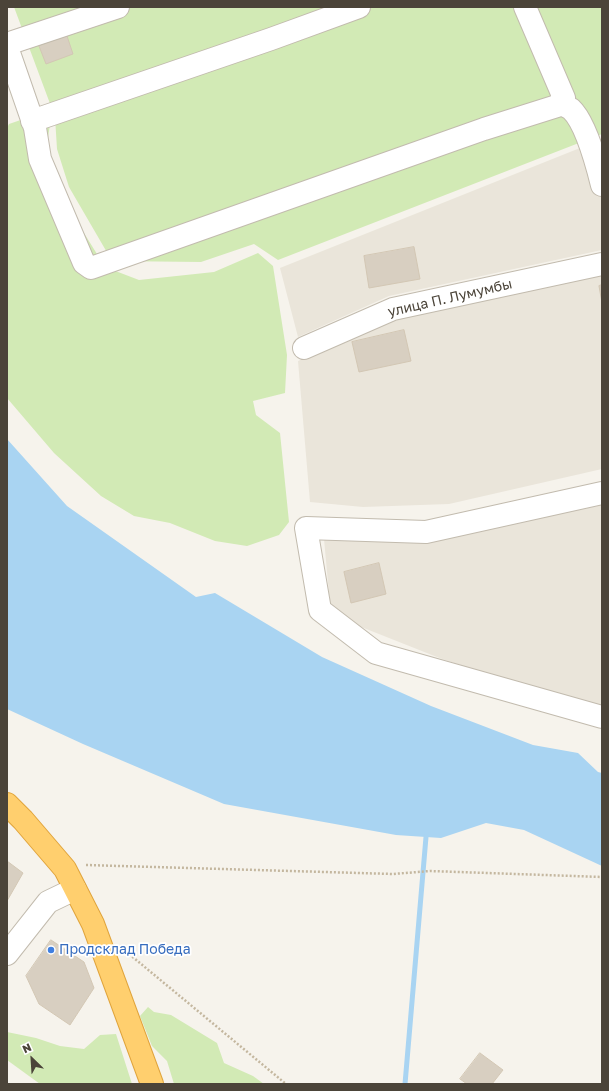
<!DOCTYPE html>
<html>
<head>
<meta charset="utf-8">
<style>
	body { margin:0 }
	#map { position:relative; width:609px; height:1091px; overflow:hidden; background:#f6f3ec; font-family:"Golos Text",sans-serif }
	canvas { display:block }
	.frame { position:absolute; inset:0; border:8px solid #4b4439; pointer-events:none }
	.north { position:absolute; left:12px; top:1039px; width:40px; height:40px; -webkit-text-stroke:3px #fff; paint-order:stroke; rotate:335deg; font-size:11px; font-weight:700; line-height:16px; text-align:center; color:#4b4439 }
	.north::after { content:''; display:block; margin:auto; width:14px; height:18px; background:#4b4439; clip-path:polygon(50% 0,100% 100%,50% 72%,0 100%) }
</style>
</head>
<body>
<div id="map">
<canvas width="609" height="1091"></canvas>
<div class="frame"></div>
<div class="north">N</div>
</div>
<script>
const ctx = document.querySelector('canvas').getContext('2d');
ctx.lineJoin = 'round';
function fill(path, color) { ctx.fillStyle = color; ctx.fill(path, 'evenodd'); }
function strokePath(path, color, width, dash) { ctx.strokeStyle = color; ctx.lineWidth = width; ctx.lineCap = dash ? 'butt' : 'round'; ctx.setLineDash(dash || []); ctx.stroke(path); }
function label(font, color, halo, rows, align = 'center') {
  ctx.font = font + ' "Golos Text",sans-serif'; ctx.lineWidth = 3.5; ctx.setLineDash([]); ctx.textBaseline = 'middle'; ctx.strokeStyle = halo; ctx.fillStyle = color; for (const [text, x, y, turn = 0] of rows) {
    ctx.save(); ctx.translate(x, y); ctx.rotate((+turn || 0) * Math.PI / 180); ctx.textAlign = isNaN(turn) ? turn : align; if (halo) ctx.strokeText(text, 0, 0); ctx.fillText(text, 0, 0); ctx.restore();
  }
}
fill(new Path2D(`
	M 600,140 L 602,140 L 602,250 L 389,296 L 298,337 L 280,268 Z
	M 602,274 L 602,469 L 449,504 L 363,507 L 310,502 L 298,361 L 396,317 Z
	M 602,505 L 602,707 L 530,688 L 442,659 L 331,615 L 324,539 L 427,542 Z`), '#eae5da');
fill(new Path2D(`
	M 14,7 L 602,7 L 602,134 L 278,260 L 254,244 L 201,262 L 112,261 L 69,187 L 57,149 L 55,117 Z
	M 38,114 L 51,118 L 47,144 L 58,191 L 105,267 L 139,280 L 214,272 L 258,253 L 273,266 L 287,355 L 285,393 L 253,401 L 256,415 L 280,433 L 289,522 L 279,535 L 247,546 L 215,541 L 170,523 L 134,516 L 101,496 L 54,453 L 7,398 L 7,128 L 9,124 Z
	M 148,1007 L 154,1012 L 171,1015 L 217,1043 L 224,1063 L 253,1076 L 264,1084 L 174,1084 L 167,1061 L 152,1046 L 140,1016 Z
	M 7,1032 L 36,1038 L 60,1046 L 84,1049 L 100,1035 L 116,1034 L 132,1084 L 40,1084 L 7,1060 Z`), '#d2eab5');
fill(new Path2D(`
	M 7,439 L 67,506 L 196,597 L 215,593 L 322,657 L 431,706 L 533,745 L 578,753 L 598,772 L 602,773 L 602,866 L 524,830 L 486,823 L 441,838 L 396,835 L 224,804 L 83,744 L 7,709 Z`), '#a9d4f2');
strokePath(new Path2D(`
	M 405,1084 L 426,837`), '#a9d4f2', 5);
const building = new Path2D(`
	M 67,36 L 73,54 L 46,64 L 39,46 Z
	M 414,247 L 420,279 L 369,288 L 364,256 Z
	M 602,285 L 602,303 L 599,286 Z
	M 404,330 L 411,361 L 359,372 L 352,342 Z
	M 379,563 L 386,594 L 351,603 L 344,572 Z
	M 7,861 L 23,873 L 7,901 Z
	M 51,940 L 84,962 L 94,988 L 70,1025 L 39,1004 L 26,976 Z
	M 480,1053 L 503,1070 L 492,1084 L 467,1084 L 460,1079 Z`);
fill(building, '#d8cfc1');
strokePath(building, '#d3c7b4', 1);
const minor = new Path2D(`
	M 7,44 L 118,7
	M 7,47 L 35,128 L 40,159 L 84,263 L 91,268 L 484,129 L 557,106 L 564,98 L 525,7
	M 560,102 C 563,105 567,107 571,109 C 586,123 597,165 602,185
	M 32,121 L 271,39 L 359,7
	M 304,348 L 393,309 L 602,264
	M 602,493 L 426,532 L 306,528 L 320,610 L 376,653 L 602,717
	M 7,954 L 48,902 L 75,889`);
const highway = new Path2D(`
	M 7,804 L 23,820 L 65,869 L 93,924 L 152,1084`);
strokePath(minor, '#c2bbae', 24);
strokePath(highway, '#e0a43c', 24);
strokePath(new Path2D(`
	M 86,865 L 393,874 L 430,871 L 602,877
	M 123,949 L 286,1084`), '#c4b79f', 2.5, [2, 2]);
strokePath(minor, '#fff', 22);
strokePath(highway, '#ffcf6e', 22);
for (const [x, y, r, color] of [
	[51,950,4,"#3f7fe0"]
]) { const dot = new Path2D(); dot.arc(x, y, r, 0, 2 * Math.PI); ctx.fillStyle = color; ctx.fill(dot); strokePath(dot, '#fff', 1.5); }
label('14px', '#4b4439', '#fff', [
	["улица П. Лумумбы",450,298,-13]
]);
label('14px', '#366cbe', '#fff', [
	["Продсклад Победа",59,950]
], 'left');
</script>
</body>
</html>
